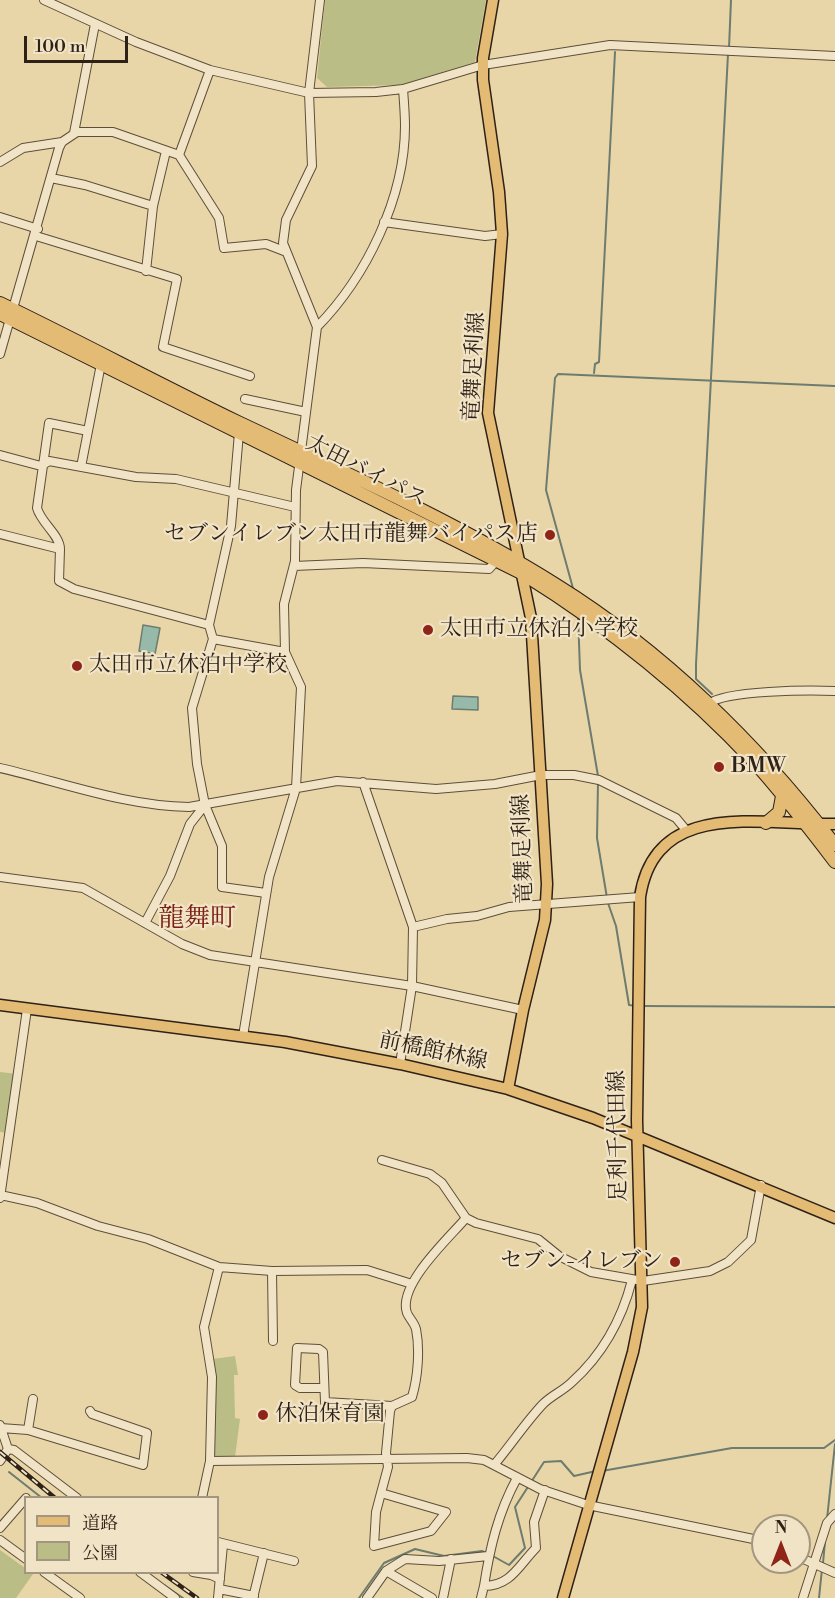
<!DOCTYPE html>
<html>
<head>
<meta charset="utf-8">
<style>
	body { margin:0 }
	#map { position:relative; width:835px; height:1598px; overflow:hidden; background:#e9d6a8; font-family:"Libre Bodoni","Noto Serif JP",serif }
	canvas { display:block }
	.legend { position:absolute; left:24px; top:1496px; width:195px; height:78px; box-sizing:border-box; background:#f1e4c6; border:2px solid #a39680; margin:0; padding:8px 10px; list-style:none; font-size:18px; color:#2e2117 }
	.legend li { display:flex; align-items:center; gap:12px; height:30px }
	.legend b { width:30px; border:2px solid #a39680 }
	.north { position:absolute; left:751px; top:1514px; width:60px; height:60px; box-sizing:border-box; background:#f1e4c6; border:2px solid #a39680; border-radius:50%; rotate:0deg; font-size:16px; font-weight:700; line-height:24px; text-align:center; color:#2e2117 }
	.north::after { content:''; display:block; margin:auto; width:21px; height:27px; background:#8f2418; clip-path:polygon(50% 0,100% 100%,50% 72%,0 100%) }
	.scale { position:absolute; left:24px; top:36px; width:104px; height:27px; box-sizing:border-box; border:3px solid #2e2117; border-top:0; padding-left:8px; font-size:18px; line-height:21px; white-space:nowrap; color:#2e2117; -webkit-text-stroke:4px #f1e4c6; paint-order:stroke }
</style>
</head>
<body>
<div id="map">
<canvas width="835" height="1598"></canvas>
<ul class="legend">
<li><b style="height:8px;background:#e4bb74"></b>道路</li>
<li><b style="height:16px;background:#babd85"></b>公園</li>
</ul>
<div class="north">N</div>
<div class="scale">100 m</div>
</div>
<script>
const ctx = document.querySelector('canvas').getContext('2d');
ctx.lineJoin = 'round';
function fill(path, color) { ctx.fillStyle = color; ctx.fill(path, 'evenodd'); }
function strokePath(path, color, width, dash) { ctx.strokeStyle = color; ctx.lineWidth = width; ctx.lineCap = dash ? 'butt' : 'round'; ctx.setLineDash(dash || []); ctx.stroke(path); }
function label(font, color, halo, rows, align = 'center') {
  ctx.font = font + ' "Libre Bodoni","Noto Serif JP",serif'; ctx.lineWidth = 4.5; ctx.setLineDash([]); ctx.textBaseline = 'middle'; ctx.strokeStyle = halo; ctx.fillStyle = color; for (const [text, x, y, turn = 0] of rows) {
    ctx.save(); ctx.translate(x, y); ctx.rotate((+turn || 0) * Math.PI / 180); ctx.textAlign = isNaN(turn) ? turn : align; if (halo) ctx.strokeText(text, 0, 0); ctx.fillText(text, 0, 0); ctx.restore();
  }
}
fill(new Path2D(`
	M 325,0 L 486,0 L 475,62 L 400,85 L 327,87 L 317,78 Z
	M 0,1072 L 17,1074 L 7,1133 L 0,1132 Z
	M 235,1356 L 238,1375 L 234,1375 L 235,1418 L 240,1419 L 235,1457 L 213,1458 L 213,1359 Z
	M 0,1550 L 25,1568 L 26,1572 L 33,1574 L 16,1598 L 0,1598 Z`), '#babd85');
const water = new Path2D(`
	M 143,625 L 160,628 L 155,654 L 139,651 Z
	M 453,696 L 478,697 L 478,710 L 452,709 Z`);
fill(water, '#97b9a9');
strokePath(water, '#6d7c6f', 1.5);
strokePath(new Path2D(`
	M 729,48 L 731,0
	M 594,373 L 595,364 L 599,362 L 615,52
	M 574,592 L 546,490 L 555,378 L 558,374 L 835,386
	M 578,615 L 580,670 L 598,776
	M 712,694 L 696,679 L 696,664 L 728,54
	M 598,782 L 597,838 L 607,898
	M 608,903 L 616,926 L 629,1005 L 636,1006
	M 642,1006 L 835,1007
	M 602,1471 L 732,1448 L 824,1448 L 835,1440
	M 9,1472 L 42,1498
	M 827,1519 L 835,1444
	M 491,1555 L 509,1565 L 525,1548 L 515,1507 L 544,1462 L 561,1461 L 574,1476 L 596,1471
	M 823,1563 L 825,1542
	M 164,1585 L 183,1598
	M 359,1598 L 384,1563 L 415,1549 L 444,1556 L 482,1551 L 486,1553
	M 819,1598 L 822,1569`), '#6d7c6f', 2);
const minor = new Path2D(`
	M 44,0 L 136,42 L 210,70 L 309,93 L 376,92 L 403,89 L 483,65 L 610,45 L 835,56
	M 74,133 L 95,24
	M 179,155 L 210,70
	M 0,162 L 23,148 L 62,142
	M 51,178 L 85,185 L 153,206
	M 0,217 L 38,229
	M 384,222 L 485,236 L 502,234
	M 36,236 L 177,279 L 163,347 L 250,376
	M 146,271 L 153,206 L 166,151
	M 317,327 C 366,277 405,198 405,126 C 405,114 404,102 403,89
	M 0,354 L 59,148 L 62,142 L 77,132 L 113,132 L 179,155 L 219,218 L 224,248 L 266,244 L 284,251
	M 245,399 L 306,412
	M 239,433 L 231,526 L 209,625 L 213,639 L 285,652
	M 0,455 L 41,466 L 49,461 L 136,477 L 176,479 L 295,507
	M 81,467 L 101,364
	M 0,534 L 60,549 L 59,581 L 74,589 L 209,625
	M 60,549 C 60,535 41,523 37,508 L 49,423 L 88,431
	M 294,566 L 363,563 L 489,569 L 496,561
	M 213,639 L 192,708 L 197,764 L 205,805 L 222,846 L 222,887 L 266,893
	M 709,704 C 724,690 812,690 835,691
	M 0,768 C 61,782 125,806 189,807 L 337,781 L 436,789 L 495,784 L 541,775 L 574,775 L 599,780 L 676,818 L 686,830
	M 363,782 L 413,927 L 412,986 L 400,1064
	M 0,877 L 83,888 L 182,944 L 210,955 L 412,986 L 523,1010
	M 145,923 L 170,876 L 190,824 L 205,805
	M 413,927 L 447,919 L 477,916 L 509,907 L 640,897
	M 243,1036 L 269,877 L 296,788 L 301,687 L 285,652 L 284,604 L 295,561 L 296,490 L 317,327 L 283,243 L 286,220 L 312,166 L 309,93 L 320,0
	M 382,1160 L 430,1174 L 442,1183 L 466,1218 L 476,1223 L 538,1239 L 559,1256 L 591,1272 L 643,1281 L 710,1271 L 728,1262 L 751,1240 L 761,1185
	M 0,1195 L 37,1203 L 98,1226 L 148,1239 L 219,1267 L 272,1271 L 367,1270 L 412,1284
	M 0,1198 L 27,1009
	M 272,1271 L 273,1341
	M 323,1388 L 300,1388 L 295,1385 L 297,1348 L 319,1349 L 323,1352 L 325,1402 L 392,1406
	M 0,1425 L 8,1449 L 0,1461
	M 1,1428 L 28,1430 L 143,1465 L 147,1433 L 92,1414 L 90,1411
	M 28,1430 L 33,1399
	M 8,1449 L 14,1450 L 77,1498
	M 210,1461 L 467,1458 L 484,1460 L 540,1489 L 588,1505 L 763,1541
	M 494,1465 C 511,1445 525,1423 543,1404 C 552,1395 563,1391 572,1382 C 602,1355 622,1319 632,1280
	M 381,1493 L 376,1512 L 374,1546 L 431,1531 L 446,1512 L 381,1493 L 388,1467 L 386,1453 L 390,1411 L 392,1406 L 412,1397 C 418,1377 420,1349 416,1329 C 414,1322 409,1318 407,1313 C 397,1285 450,1237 466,1218
	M 202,1498 L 210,1461 L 212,1377 L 204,1327 L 219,1267
	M 0,1528 L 26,1498
	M 0,1540 L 26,1559
	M 218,1542 L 294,1561
	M 799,1557 L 835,1573
	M 386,1571 L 405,1559 L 439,1561 L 488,1556
	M 44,1572 L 80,1598
	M 140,1572 L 175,1598
	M 193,1572 L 211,1575 L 220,1579
	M 484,1586 C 490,1547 498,1513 517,1478
	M 219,1589 L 254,1596
	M 218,1598 L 223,1545
	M 253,1598 L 264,1553
	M 367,1598 L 386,1571 L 432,1598
	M 443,1598 L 451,1559
	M 481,1598 L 484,1586 C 511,1586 519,1565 536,1548 L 534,1522 L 545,1490
	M 803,1598 L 827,1523 L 835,1514`);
const major = new Path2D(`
	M 493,0 L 483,58 L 483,80 L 499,192 L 502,234 L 488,413 L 531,618 L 547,884 L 545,920 L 523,1010 L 508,1089
	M 0,1005 L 285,1042 L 400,1064 L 508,1089 L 593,1118 L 835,1218
	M 563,1598 L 633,1352 L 642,1307 L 637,1120 L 640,897 C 655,798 761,825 835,824`);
const highway = new Path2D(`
	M 0,303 C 81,342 159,384 240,423 C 346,473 456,522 555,584 C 663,651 758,744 835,845
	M 0,314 L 523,574 C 608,627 686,689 754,762 C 783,794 809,828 835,862
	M 766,823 L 779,812 L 782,796`);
strokePath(minor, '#5d4e3b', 10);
strokePath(major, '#2e2117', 13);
strokePath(highway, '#2e2117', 14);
strokePath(minor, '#f1e4c6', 8);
strokePath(major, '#e4bb74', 10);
strokePath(highway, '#e4bb74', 12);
const rail = new Path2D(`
	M 0,1452 L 55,1498
	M 161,1572 L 197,1598`);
strokePath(rail, '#2e2117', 4.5);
strokePath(rail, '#f1e4c6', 2, [7]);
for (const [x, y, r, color] of [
	[550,535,6,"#8f2418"],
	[428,630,6,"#8f2418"],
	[77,666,6,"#8f2418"],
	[719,767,6,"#8f2418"],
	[675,1262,6,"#8f2418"],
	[263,1415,6,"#8f2418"]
]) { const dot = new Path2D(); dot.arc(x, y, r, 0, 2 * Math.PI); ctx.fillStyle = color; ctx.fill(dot); strokePath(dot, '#f1e4c6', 2); }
label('22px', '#2e2117', '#f1e4c6', [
	["竜舞足利線",475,367,-87],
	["太田バイパス",366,472,27],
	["竜舞足利線",524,849,-92],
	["前橋館林線",433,1052,12],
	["足利千代田線",619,1136,-91]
]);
label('22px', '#2e2117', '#f1e4c6', [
	["セブンイレブン太田市龍舞バイパス店",538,535,"right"],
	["太田市立休泊小学校",440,630],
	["太田市立休泊中学校",89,666],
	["BMW",731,767],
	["セブン-イレブン",663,1262,"right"],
	["休泊保育園",275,1415]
], 'left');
label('26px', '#7a1f14', '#f1e4c6', [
	["龍舞町",197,920]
]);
</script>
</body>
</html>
